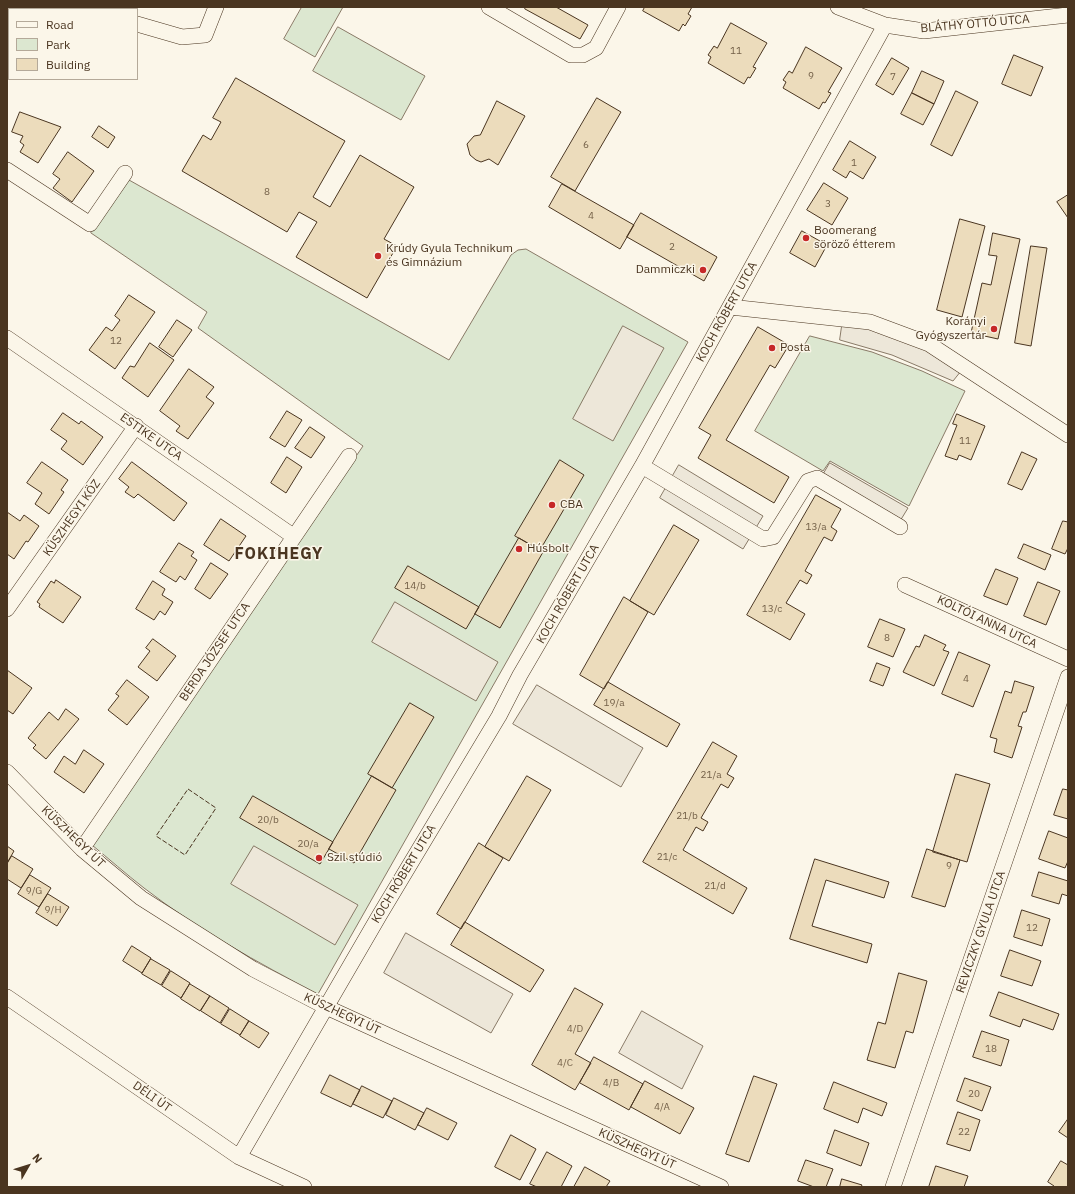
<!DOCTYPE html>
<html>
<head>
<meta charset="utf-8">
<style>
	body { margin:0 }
	#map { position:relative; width:1075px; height:1194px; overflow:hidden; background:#fbf6e9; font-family:"IBM Plex Sans",sans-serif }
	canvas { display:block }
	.frame { position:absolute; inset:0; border:8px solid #4a3520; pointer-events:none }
	.legend { position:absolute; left:8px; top:8px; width:130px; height:72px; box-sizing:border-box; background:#fbf6e9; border:1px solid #b4a999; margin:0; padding:5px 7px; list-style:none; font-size:12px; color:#4a3520 }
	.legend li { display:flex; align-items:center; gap:8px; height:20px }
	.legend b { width:20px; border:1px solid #b4a999 }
	.north { position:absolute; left:8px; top:1146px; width:40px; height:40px; -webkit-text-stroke:3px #fbf6e9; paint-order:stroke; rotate:51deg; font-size:11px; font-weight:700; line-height:16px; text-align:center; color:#4a3520 }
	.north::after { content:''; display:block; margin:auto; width:14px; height:18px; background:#4a3520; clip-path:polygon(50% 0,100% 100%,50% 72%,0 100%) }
</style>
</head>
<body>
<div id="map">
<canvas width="1075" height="1194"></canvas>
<div class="frame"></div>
<ul class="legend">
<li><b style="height:5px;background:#fbf6e9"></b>Road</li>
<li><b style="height:11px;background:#dce7d0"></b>Park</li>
<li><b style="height:11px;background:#ecdcbc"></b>Building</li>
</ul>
<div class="north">N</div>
</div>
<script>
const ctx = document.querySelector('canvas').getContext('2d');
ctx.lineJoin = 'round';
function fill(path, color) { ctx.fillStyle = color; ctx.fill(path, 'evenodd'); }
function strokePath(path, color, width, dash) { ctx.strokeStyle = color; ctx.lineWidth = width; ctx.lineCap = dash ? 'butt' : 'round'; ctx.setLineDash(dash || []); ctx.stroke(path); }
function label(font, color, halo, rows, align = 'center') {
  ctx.font = font + ' "IBM Plex Sans",sans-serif'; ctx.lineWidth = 3; ctx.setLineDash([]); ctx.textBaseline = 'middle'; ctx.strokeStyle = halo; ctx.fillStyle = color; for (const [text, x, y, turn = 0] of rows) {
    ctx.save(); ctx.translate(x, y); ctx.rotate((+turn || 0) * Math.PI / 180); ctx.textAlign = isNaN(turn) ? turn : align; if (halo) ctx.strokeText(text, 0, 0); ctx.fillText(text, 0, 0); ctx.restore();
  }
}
const green = new Path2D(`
	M 302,7 L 343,7 L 315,57 L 284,39 Z
	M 338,27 L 425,76 L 401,120 L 313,71 Z
	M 129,180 L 449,360 L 511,255 L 518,250 L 526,249 L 688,342 L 318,994 C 258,963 197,929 144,888 C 126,874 109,859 92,845 L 363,446 L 198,328 L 207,312 L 91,233 Z
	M 810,336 L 872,352 L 922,371 L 965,391 L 909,506 L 830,461 L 823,471 L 755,431 Z`);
fill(green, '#dce7d0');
strokePath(green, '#887966', 1);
const parking = new Path2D(`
	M 843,319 L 870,322 L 965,366 L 953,381 L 892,355 L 840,340 Z
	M 623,326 L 664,348 L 613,441 L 573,419 Z
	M 830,463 L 908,508 L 897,526 L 820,480 Z
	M 679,465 L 763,516 L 743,549 L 660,498 Z
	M 395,602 L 498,662 L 476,701 L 372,642 Z
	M 537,685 L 643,748 L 621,787 L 513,724 Z
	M 254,846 L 358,905 L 335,945 L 231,884 Z
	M 406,933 L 513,994 L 491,1033 L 384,973 Z
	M 642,1011 L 703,1046 L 682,1089 L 619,1053 Z`);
fill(parking, '#ede7d9');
strokePath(parking, '#887966', 1);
const building = new Path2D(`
	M 526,7 L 556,7 L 588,25 L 580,39 L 525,9 Z
	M 645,7 L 692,7 L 688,14 L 691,16 L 685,26 L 683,24 L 679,31 L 643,11 Z
	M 731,23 L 767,43 L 753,67 L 756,68 L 750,78 L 748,77 L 744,84 L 708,63 L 711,57 L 708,55 L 714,46 L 717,48 Z
	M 806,47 L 842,68 L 828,92 L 831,93 L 825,103 L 823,102 L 819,109 L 783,88 L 786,82 L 783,80 L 789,71 L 792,73 Z
	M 1014,55 L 1043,67 L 1031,96 L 1002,84 Z
	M 892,58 L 909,68 L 893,95 L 876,85 Z
	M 922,71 L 944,81 L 934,104 L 912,93 Z
	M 236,78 L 345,141 L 313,197 L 330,207 L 360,155 L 414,187 L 384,239 L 397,246 L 367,298 L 296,257 L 317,222 L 299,212 L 287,232 L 182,171 L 203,135 L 211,140 L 221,122 L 213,118 Z
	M 956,91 L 978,102 L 952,156 L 931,145 Z
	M 912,93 L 934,104 L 923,125 L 901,114 Z
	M 597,98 L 621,112 L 575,191 L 551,177 Z
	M 497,101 L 525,116 L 498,165 L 489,159 L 481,162 L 476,160 L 470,155 L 467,144 L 474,136 L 480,135 Z
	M 20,112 L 61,127 L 38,163 L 20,152 L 24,145 L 20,142 L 23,136 L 12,132 Z
	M 99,126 L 115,137 L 108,148 L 92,137 Z
	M 850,141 L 876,157 L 863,179 L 850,171 L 846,178 L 833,170 Z
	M 68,152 L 94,171 L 72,202 L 53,188 L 60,179 L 53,174 Z
	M 824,183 L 848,198 L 832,225 L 807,210 Z
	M 562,184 L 634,225 L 620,249 L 549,207 Z
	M 1068,195 L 1068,218 L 1057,202 Z
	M 641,213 L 717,257 L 704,281 L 627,237 Z
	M 960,219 L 985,226 L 962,317 L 937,310 Z
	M 802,231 L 827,245 L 815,267 L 790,253 Z
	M 993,233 L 1020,239 L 998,339 L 971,333 L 982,283 L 991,285 L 997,256 L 989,255 Z
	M 1031,246 L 1047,248 L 1031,346 L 1015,343 Z
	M 129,295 L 155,312 L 115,369 L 89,350 L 106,327 L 112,331 L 120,320 L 115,316 Z
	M 177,320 L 192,330 L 173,357 L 159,347 Z
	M 758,327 L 789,345 L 775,368 L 770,365 L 726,440 L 789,477 L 774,503 L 698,458 L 711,435 L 699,428 Z
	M 150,343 L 174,360 L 148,397 L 122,378 L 130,366 L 134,367 Z
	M 189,369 L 214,387 L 206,397 L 214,403 L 188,439 L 176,431 L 180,426 L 160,411 Z
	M 287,411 L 302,420 L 285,447 L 270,438 Z
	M 63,413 L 79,424 L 81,421 L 103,437 L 83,465 L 61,449 L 67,441 L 51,430 Z
	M 957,414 L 985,426 L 971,460 L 959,455 L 957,460 L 945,456 L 957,425 L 953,424 Z
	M 310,427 L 325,437 L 311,458 L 295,448 Z
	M 1022,452 L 1037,459 L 1022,490 L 1008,484 Z
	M 287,457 L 302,467 L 286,493 L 271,483 Z
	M 560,460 L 584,475 L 540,550 L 515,536 Z
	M 42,462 L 68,480 L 61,490 L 64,492 L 49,514 L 35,504 L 42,493 L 27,483 Z
	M 132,462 L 187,503 L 174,521 L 138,494 L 134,498 L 125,492 L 129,487 L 119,479 Z
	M 816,495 L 841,509 L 831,527 L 837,531 L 832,541 L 824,537 L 805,571 L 812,575 L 807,584 L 800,580 L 786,603 L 805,614 L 790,640 L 747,615 Z
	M 7,512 L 20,521 L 24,515 L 39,526 L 28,542 L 26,541 L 14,559 L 7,554 Z
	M 221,519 L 246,536 L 229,561 L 204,545 Z
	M 1063,521 L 1068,522 L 1068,548 L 1065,554 L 1052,549 Z
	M 674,525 L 699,540 L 654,615 L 630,601 Z
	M 519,538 L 543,552 L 500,628 L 475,614 Z
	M 179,543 L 194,552 L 191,556 L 197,560 L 185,580 L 180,576 L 176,582 L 160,572 Z
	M 1024,544 L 1051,555 L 1045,570 L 1018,558 Z
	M 211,563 L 228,574 L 210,599 L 195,589 Z
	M 408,566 L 479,607 L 466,629 L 395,588 Z
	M 996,569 L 1018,578 L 1007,605 L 984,596 Z
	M 56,580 L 81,597 L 63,623 L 39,607 L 40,604 L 37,602 L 51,581 L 54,583 Z
	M 153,581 L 165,589 L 162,595 L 173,602 L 165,615 L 160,611 L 154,620 L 136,609 Z
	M 1038,582 L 1060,591 L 1046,625 L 1024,616 Z
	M 624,597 L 648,612 L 604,689 L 580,675 Z
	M 880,619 L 905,629 L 893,657 L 868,647 Z
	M 925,635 L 946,645 L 943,650 L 949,652 L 934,686 L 903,672 L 916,646 L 919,647 Z
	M 153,639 L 176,656 L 157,681 L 138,667 L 150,651 L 146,648 Z
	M 959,652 L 990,665 L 973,707 L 942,694 Z
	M 877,663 L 890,668 L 883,686 L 870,681 Z
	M 7,670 L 32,688 L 13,714 L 7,710 Z
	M 127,680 L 149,697 L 127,725 L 108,710 L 119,696 L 116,694 Z
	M 1015,681 L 1034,687 L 1026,712 L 1023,712 L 1018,726 L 1022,727 L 1012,758 L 994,752 L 997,739 L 990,737 L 1005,691 L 1011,693 Z
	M 608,682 L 680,724 L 667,747 L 594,705 Z
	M 410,703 L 434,717 L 392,788 L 368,774 Z
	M 66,709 L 79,719 L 46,759 L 33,748 L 36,745 L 28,738 L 49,712 L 58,720 Z
	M 713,742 L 737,756 L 727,774 L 734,778 L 728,788 L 721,784 L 701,818 L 708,822 L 703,831 L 696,827 L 683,850 L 747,888 L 733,914 L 643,862 Z
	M 84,750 L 104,764 L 84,793 L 54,772 L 64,756 L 75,764 Z
	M 956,774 L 990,784 L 967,862 L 933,852 Z
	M 372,776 L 396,790 L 354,863 L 329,849 Z
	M 527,776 L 551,790 L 509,861 L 485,847 Z
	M 1063,789 L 1068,790 L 1068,819 L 1054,815 Z
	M 253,796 L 333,842 L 320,864 L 240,818 Z
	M 1049,831 L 1068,838 L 1068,861 L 1065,868 L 1039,859 Z
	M 479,843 L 503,858 L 461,929 L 437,914 Z
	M 7,846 L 14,851 L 7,863 Z
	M 927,849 L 960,860 L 945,907 L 912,897 Z
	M 12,856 L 33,869 L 21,888 L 7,879 L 7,864 Z
	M 815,859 L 889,882 L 884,898 L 826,880 L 812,926 L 872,944 L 867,963 L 790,939 Z
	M 1039,872 L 1068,881 L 1068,896 L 1062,894 L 1059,904 L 1032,896 Z
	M 30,875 L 51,888 L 39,907 L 18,894 Z
	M 48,894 L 69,907 L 57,926 L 36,913 Z
	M 1022,910 L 1050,919 L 1042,946 L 1014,937 Z
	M 465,922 L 544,970 L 530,992 L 451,945 Z
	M 132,946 L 151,958 L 142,973 L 123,961 Z
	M 1010,950 L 1041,961 L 1032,986 L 1001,976 Z
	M 151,959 L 170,970 L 161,985 L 142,974 Z
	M 171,971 L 190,983 L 181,998 L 162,986 Z
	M 899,973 L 927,981 L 913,1033 L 906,1031 L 895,1068 L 867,1060 L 878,1022 L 885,1024 Z
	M 190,984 L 210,996 L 200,1011 L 181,999 Z
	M 575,988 L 603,1004 L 575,1054 L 591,1063 L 575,1090 L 532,1065 Z
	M 999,992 L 1059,1014 L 1053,1030 L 1023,1019 L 1020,1027 L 990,1016 Z
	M 210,996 L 229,1008 L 220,1023 L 201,1011 Z
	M 230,1009 L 249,1021 L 240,1035 L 221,1024 Z
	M 249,1021 L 269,1033 L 259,1048 L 240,1036 Z
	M 982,1031 L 1009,1040 L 1001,1066 L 973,1057 Z
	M 594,1057 L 643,1084 L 629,1110 L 580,1083 Z
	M 330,1075 L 360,1090 L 351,1107 L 321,1093 Z
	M 754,1076 L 777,1084 L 749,1162 L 726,1154 Z
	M 965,1078 L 991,1087 L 982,1111 L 957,1101 Z
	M 645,1081 L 694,1108 L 680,1134 L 631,1107 Z
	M 834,1082 L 887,1103 L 882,1116 L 863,1108 L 858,1123 L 824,1109 Z
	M 362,1086 L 392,1101 L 383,1118 L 353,1104 Z
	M 394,1098 L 424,1113 L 415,1130 L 386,1115 Z
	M 427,1108 L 457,1123 L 448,1140 L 418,1125 Z
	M 958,1112 L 980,1120 L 970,1151 L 947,1144 Z
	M 1068,1119 L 1068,1138 L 1059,1132 Z
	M 835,1130 L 869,1143 L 861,1166 L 827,1153 Z
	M 511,1135 L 536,1149 L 520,1180 L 495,1167 Z
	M 547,1152 L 572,1166 L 561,1187 L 537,1187 L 530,1184 Z
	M 806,1160 L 833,1169 L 826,1187 L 814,1187 L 798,1181 Z
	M 1061,1161 L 1068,1165 L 1068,1187 L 1054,1187 L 1054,1186 L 1048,1182 Z
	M 936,1166 L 968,1176 L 964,1187 L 929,1187 Z
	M 585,1167 L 610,1181 L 606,1187 L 574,1187 Z
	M 842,1179 L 862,1185 L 861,1187 L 840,1187 Z`);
fill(building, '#ecdcbc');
strokePath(building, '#4a3520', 1);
const street = new Path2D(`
	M 78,7 L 85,9
	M 489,7 L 571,55 L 583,55 L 596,48 L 618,7
	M 838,7 L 885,25 L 924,31 L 1068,15
	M 7,23 L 9,17
	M 137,24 L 182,37 L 205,35 L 216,7
	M 7,170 L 90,224 L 125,173
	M 730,307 L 870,322 L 929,344 L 1068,435
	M 7,338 L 293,536
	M 642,466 L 763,539 L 773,537 L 808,481 L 817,478 L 900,527
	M 905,585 L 1068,659
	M 7,609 L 136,426
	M 7,772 L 82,849 L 141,898 L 253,969 L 326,1007 L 721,1187
	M 82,849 L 349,456
	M 7,997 L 239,1157 L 304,1187
	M 239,1157 L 379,916 L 499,716 L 520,675 L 642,466 L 885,25
	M 893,1187 L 1068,677`);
strokePath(street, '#4a3520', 16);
strokePath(street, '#fbf6e9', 15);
strokePath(new Path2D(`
	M 188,789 L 216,808 L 185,855 L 156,836 Z`), '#4a3520', 1, [5, 2]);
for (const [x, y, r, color] of [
	[806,238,4,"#c62828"],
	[378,256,4,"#c62828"],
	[703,270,4,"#c62828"],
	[994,329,4,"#c62828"],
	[772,348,4,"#c62828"],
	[552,505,4,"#c62828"],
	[519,549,4,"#c62828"],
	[319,858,4,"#c62828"]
]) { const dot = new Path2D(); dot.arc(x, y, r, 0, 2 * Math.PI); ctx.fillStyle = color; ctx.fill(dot); strokePath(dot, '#fbf6e9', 1.5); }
label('10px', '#725f47', null, [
	["11",736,51],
	["9",811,76],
	["7",893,77],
	["6",586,145],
	["1",854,163],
	["8",267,192],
	["3",828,204],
	["4",591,216],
	["2",672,247],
	["12",116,341],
	["11",965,441],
	["13/a",816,527],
	["14/b",415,586],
	["13/c",772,609],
	["8",887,638],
	["4",966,679],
	["19/a",614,703],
	["21/a",711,775],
	["21/b",687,816],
	["20/b",268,820],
	["20/a",308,844],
	["21/c",667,857],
	["9",949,866],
	["21/d",715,886],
	["9/G",34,891],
	["9/H",53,910],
	["12",1032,928],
	["4/D",575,1029],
	["18",991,1049],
	["4/C",565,1063],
	["4/B",611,1083],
	["20",974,1094],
	["4/A",662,1107],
	["22",964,1132]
]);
label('12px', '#4a3520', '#fbf6e9', [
	["BLÁTHY OTTÓ UTCA",975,24,-5],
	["KOCH RÓBERT UTCA",727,312,-61],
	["ESTIKE UTCA",151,437,35],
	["KÜSZHEGYI KÖZ",72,518,-55],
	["KOCH RÓBERT UTCA",568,594,-60],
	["KOLTÓI ANNA UTCA",987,622,25],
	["BERDA JÓZSEF UTCA",215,652,-56],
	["KÜSZHEGYI ÚT",73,837,44],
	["KOCH RÓBERT UTCA",404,874,-59],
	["REVICZKY GYULA UTCA",981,932,-71],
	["KÜSZHEGYI ÚT",342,1014,25],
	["DÉLI ÚT",152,1097,35],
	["KÜSZHEGYI ÚT",637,1149,24]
]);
label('12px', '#4a3520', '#fbf6e9', [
	["Boomerang",814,231],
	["söröző étterem",814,245],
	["Krúdy Gyula Technikum",386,249],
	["és Gimnázium",386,263],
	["Dammiczki",695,270,"right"],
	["Korányi",986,322,"right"],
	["Gyógyszertár",986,336,"right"],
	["Posta",780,348],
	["CBA",560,505],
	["Húsbolt",527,549],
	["Szil stúdió",327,858]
], 'left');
ctx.letterSpacing = '1px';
label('bold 16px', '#4a3520', '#fbf6e9', [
	["FOKIHEGY",279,554]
]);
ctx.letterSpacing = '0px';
</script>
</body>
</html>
